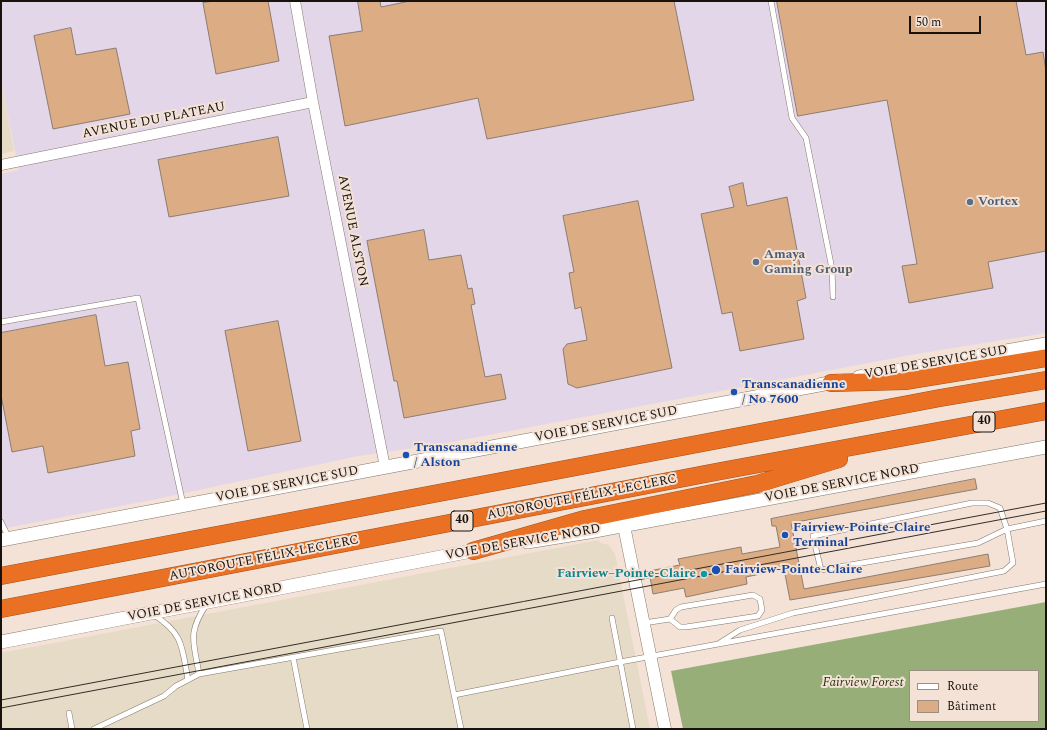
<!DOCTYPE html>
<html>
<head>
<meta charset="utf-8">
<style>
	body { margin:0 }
	#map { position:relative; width:1047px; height:730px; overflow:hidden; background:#f3e2d5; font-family:Spectral,serif }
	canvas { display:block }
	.frame { position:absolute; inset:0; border:2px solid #17120d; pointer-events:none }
	.legend { position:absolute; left:909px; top:670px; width:130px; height:52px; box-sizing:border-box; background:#f3e2d5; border:1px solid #9b8f85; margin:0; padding:5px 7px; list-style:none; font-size:12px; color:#17120d }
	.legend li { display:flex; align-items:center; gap:8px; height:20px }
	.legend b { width:20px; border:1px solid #9b8f85 }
	.scale { position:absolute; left:909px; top:16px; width:72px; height:18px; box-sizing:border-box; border:2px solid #17120d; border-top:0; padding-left:5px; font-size:12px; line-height:14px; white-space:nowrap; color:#17120d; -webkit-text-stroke:3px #f3e2d5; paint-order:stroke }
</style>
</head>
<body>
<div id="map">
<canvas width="1047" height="730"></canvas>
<div class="frame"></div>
<ul class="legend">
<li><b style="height:5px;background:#fff"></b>Route</li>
<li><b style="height:11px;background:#dcac85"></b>Bâtiment</li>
</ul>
<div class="scale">50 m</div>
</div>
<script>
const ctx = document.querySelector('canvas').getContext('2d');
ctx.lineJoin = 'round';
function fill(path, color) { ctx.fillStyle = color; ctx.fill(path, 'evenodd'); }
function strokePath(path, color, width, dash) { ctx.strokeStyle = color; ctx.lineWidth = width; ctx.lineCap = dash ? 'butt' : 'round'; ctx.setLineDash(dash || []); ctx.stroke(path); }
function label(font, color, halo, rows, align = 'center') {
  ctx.font = font + ' Spectral,serif'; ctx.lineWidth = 4; ctx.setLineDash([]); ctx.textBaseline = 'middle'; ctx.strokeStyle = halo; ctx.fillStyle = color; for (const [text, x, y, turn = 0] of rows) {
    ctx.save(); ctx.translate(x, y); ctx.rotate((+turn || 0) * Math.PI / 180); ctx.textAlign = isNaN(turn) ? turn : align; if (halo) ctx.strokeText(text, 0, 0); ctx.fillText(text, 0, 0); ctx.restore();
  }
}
fill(new Path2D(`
	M 1,82 L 14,151 L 1,154 Z
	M 599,540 L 600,543 L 609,545 L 615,554 L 650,729 L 1,729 L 1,653 Z`), '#e6dbc6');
fill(new Path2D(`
	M 1,1 L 1046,1 L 1046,333 L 916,354 L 436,445 L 358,456 L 152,500 L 1,529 L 1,174 L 19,170 L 1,82 Z`), '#e4d6e9');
fill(new Path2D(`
	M 1046,602 L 1046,729 L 683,729 L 671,671 ZM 910,671 L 1038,671 L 1038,721 L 910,721 Z`), '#98ae79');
const building = new Path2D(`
	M 214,1 L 268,1 L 279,61 L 216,74 L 203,3 Z
	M 358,1 L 380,1 L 381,7 L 410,1 L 674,1 L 694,100 L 487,139 L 478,98 L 345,126 L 329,36 L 362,31 Z
	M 777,1 L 1016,1 L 1026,55 L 1043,52 L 1046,71 L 1046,251 L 988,262 L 993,288 L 909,303 L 902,266 L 917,264 L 887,100 L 798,116 Z
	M 71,28 L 76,55 L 116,48 L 130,114 L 53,129 L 34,36 Z
	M 278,137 L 289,196 L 169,217 L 158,160 Z
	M 743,183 L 747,206 L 787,197 L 806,298 L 797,301 L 804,339 L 740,351 L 732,312 L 722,314 L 701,214 L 734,207 L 729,187 Z
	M 638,201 L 672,368 L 577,388 L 568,384 L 563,349 L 567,344 L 587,340 L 581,307 L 575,309 L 569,273 L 574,272 L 563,216 Z
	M 424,230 L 429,260 L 461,255 L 468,289 L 472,288 L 475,304 L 471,305 L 485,377 L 501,374 L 506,399 L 404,418 L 397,381 L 394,381 L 367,241 Z
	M 96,315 L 105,366 L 128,362 L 140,429 L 131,431 L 135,456 L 48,473 L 43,446 L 12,452 L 1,395 L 1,333 Z
	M 278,321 L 301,441 L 248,451 L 225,331 Z
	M 975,479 L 977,489 L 791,523 L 804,589 L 988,554 L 990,566 L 790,600 L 784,569 L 746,577 L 747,584 L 686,597 L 684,588 L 653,594 L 649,571 L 680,565 L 678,559 L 741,547 L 742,554 L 780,547 L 776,526 L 772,526 L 771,519 Z`);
fill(building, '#dcac85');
strokePath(building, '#8d7d71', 1);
const service = new Path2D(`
	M 771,1 L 792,118 L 806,138 L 832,269 L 833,297
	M 1,322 L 138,298 L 183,504
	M 1,522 L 9,538
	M 154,615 C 184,634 182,648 188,680
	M 612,618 L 633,729
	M 644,623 L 670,619 L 676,610 L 681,607 L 753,595 L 760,599 L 762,610 L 758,616 L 686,627 L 680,627 L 670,619
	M 718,644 L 740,630 L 793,613 L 1004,571 L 1013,563 L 1007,529 L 1000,508 L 988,503 L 972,503 L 813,536 L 821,570 L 978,543 L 1007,529 L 1046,521
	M 293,657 L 307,729
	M 199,674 C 194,642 187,634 206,605
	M 454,695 L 620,662 L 1046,584
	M 69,713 L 72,729
	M 94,729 L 164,696 L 176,686 L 199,674 L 441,631 L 461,729`);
const minor = new Path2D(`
	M 295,1 L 313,102 L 385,467
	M 1,165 L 313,102`);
const tertiary = new Path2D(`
	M 624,526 L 665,729`);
const secondary = new Path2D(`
	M 859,377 L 1046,344
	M 1,540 L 840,381
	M 527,542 L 589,532 L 1046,447
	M 1,642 L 482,549`);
const motorway = new Path2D(`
	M 831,383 L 905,381 L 1046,358
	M 473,551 L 585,519 L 757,484 L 839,459
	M 1,576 L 940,398 L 1046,380
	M 1,609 L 721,471 L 1046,411`);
strokePath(service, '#86776b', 6);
strokePath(minor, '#86776b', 11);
strokePath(tertiary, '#86776b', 13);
strokePath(secondary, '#86776b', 14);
strokePath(motorway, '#a0501b', 18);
strokePath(service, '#fff', 5);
strokePath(minor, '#fff', 10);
strokePath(tertiary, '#fff', 12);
strokePath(secondary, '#fff', 13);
strokePath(motorway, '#ea7123', 17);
strokePath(new Path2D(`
	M 1,700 L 1046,503
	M 1,708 L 1046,511`), '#332c26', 1);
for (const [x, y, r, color] of [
	[970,202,4,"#5c6f8a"],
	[756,262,4,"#5c6f8a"],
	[734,392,4,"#1a4fb4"],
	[406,455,4,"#1a4fb4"],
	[785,535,4,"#1a4fb4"],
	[716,570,5,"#1a4fb4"],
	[704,574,4,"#0f9aa8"]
]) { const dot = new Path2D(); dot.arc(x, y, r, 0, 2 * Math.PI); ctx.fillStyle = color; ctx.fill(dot); strokePath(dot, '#f3e2d5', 1.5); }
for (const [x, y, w] of [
	[984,422,22],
	[462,521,22]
]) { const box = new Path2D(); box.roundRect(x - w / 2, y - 10, w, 20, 3); ctx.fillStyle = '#f3e2d5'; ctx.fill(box); strokePath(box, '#17120d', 1); }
label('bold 12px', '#17120d', null, [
	["40",984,422],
	["40",462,521]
]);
label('13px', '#17120d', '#f3e2d5', [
	["AVENUE DU PLATEAU",154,121,-11],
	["AVENUE ALSTON",352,231,79],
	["VOIE DE SERVICE SUD",936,363,-10],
	["VOIE DE SERVICE SUD",606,425,-11],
	["VOIE DE SERVICE NORD",842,484,-11],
	["VOIE DE SERVICE SUD",287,485,-11],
	["AUTOROUTE FÉLIX-LECLERC",582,498,-11],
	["VOIE DE SERVICE NORD",523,543,-10],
	["AUTOROUTE FÉLIX-LECLERC",264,559,-11],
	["VOIE DE SERVICE NORD",205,603,-11]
]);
label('bold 13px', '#4e5e75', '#f3e2d5', [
	["Vortex",978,202],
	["Amaya",764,255],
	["Gaming Group",764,270]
], 'left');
label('bold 13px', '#164399', '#f3e2d5', [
	["Transcanadienne",742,385],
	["/ No 7600",742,400],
	["Transcanadienne",414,448],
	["/ Alston",414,463],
	["Fairview-Pointe-Claire",793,528],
	["Terminal",793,543],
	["Fairview-Pointe-Claire",725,570]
], 'left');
label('bold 13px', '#0d838f', '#f3e2d5', [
	["Fairview–Pointe-Claire",696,574]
], 'right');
label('italic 13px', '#27360e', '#f3e2d5', [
	["Fairview Forest",863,683]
]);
</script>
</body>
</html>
